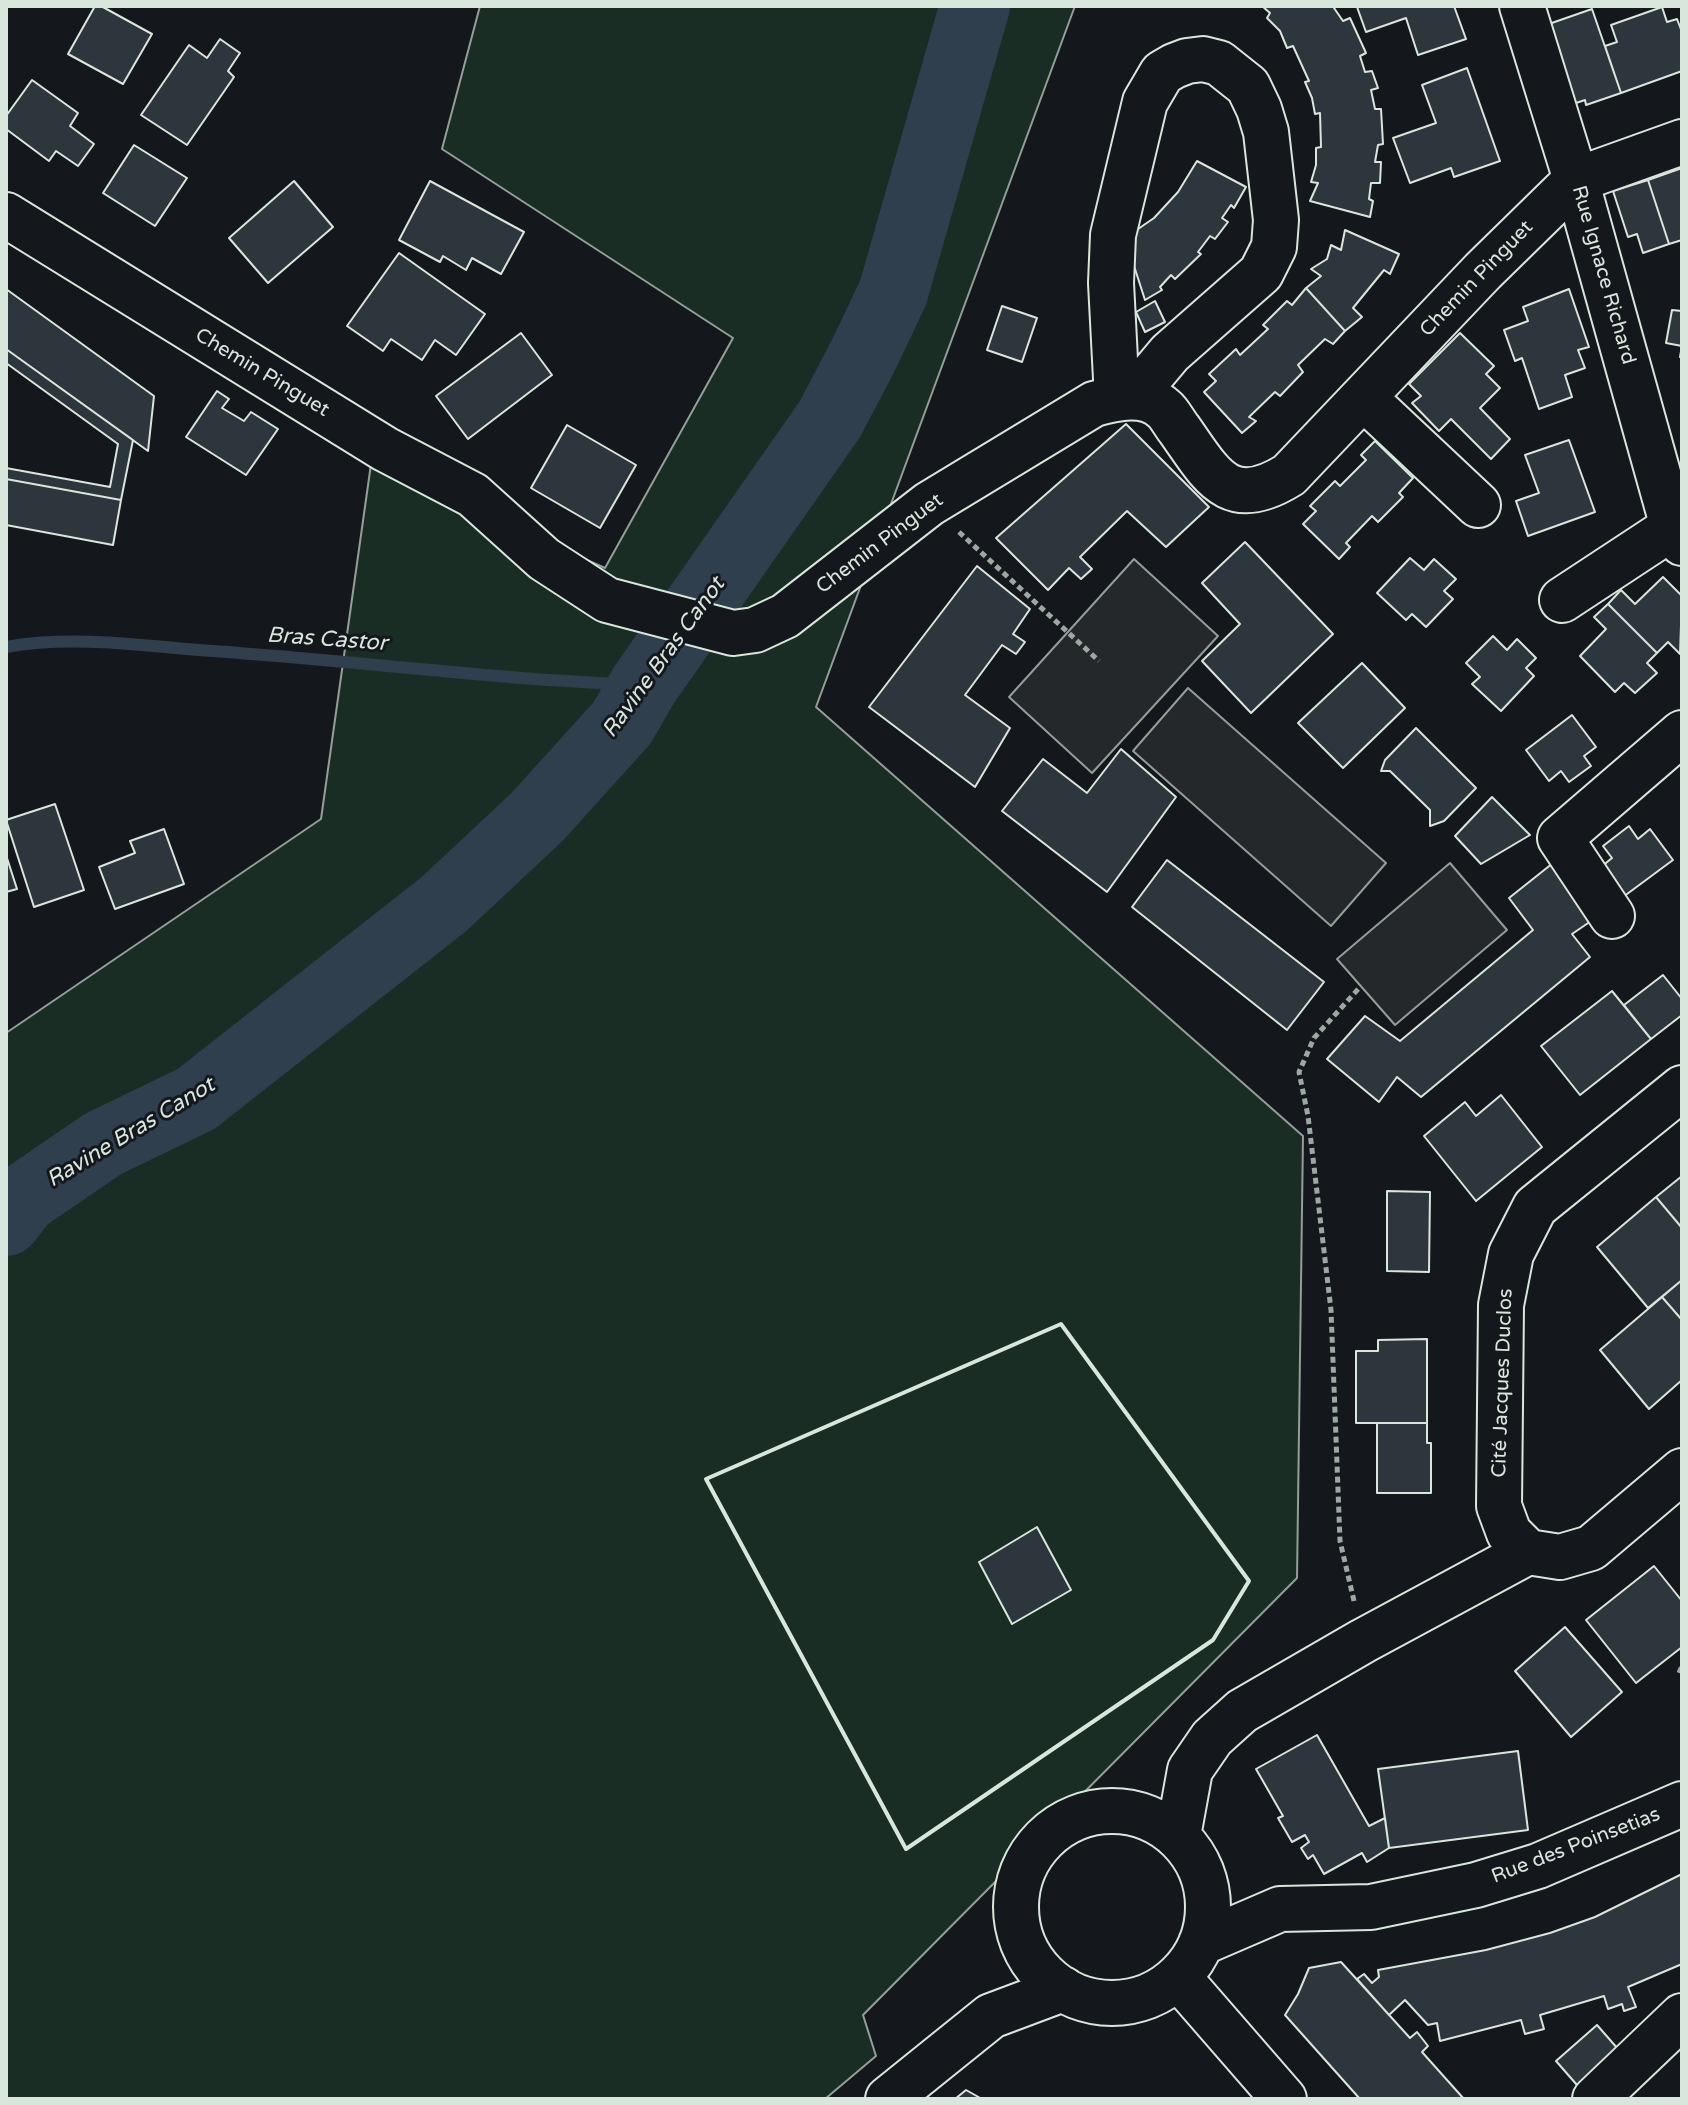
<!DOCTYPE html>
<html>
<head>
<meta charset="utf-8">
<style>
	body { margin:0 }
	#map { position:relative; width:1688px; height:2105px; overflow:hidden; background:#14181c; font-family:"Varela Round",sans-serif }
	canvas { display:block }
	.frame { position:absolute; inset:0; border:8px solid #d8e6dc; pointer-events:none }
</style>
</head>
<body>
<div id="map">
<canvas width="1688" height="2105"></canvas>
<div class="frame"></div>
</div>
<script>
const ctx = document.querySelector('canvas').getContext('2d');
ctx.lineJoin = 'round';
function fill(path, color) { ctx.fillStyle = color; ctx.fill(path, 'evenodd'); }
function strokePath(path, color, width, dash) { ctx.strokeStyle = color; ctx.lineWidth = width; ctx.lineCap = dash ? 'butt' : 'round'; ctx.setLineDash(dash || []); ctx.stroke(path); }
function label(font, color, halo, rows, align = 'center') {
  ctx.font = font + ' "Varela Round",sans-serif'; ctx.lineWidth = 6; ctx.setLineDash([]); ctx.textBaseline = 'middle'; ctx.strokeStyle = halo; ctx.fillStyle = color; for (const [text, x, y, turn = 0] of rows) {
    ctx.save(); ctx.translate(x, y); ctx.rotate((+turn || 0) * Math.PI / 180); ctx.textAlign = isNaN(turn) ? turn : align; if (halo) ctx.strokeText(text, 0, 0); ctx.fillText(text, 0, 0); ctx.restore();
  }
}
const green = new Path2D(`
	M 480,6 L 1075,6 L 816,707 L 1303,1136 L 1297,1578 L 863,2015 L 876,2056 L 825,2099 L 6,2099 L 6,1033 L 321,819 L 371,464 L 605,568 L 733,338 L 442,149 Z`);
fill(green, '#1a2d24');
strokePath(green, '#939e99', 2);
const parking = new Path2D(`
	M 1134,559 L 1218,636 L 1092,773 L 1009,697 Z
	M 1188,688 L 1386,863 L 1331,926 L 1133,751 Z
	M 1450,863 L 1507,930 L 1395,1025 L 1337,959 Z`);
fill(parking, '#24282b');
strokePath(parking, '#939e99', 2);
strokePath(new Path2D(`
	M 6,647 C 74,635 144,646 213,651 C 357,661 500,680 644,685`), '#2f3f4d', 12);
strokePath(new Path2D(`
	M 6,1221 L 24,1198 L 103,1144 L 196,1099 L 444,904 L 537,817 L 622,723 L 644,685 L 830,419 L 863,356 L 893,293 L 975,6`), '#2f3f4d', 70);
const building = new Path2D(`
	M 95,6 L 101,6 L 152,34 L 123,84 L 68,54 Z
	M 1262,6 L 1337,6 L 1334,8 L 1343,21 L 1350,18 L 1366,53 L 1360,56 L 1365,72 L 1372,71 L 1378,88 L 1371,90 L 1375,109 L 1381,109 L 1383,144 L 1378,145 L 1375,162 L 1381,162 L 1380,183 L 1371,183 L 1369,199 L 1373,201 L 1370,217 L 1310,201 L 1318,183 L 1311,182 L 1316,165 L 1316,148 L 1321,147 L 1320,113 L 1315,114 L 1312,98 L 1305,82 L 1309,81 L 1293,46 L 1287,48 L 1280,31 L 1267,18 L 1270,13 Z
	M 1361,6 L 1454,6 L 1466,39 L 1418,55 L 1406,18 L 1366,32 L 1357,7 Z
	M 1662,7 L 1667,22 L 1677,19 L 1682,32 L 1682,71 L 1621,93 L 1605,46 L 1617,42 L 1611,25 Z
	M 1592,9 L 1621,93 L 1586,105 L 1585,100 L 1564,107 L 1546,25 Z
	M 220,39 L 240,53 L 228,71 L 234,77 L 187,145 L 141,115 L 189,45 L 207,58 Z
	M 1467,68 L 1500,161 L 1454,177 L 1451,168 L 1410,183 L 1393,138 L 1436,123 L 1422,85 Z
	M 32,80 L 78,113 L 70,126 L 94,144 L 78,166 L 56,151 L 49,161 L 6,129 L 6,116 Z
	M 134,145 L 187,178 L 155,226 L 103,193 Z
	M 1197,161 L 1246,187 L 1234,208 L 1231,205 L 1222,218 L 1228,222 L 1215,239 L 1210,236 L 1198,252 L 1201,254 L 1175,279 L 1171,275 L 1160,287 L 1162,290 L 1145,300 L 1125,238 L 1154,218 L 1178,192 Z
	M 1682,168 L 1682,240 L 1669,244 L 1648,180 Z
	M 1648,180 L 1669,244 L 1643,253 L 1637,234 L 1628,237 L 1613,191 Z
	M 294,181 L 333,227 L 268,283 L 229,238 Z
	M 430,181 L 524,232 L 501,274 L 472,258 L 466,270 L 443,256 L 440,262 L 399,240 Z
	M 1345,230 L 1399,254 L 1390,274 L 1384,270 L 1353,308 L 1362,317 L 1345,331 L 1306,288 L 1321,276 L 1311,269 L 1327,259 L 1331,245 L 1341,250 Z
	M 399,253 L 485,314 L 456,355 L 435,340 L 422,360 L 391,339 L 383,351 L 347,326 Z
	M 1306,288 L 1345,331 L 1333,344 L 1325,339 L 1298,365 L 1303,372 L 1280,396 L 1275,392 L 1249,417 L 1256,421 L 1242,433 L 1204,392 L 1216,381 L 1209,374 L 1236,349 L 1240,355 L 1268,329 L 1263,325 L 1287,301 L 1292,305 Z
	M 6,289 L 154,396 L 148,451 L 6,349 Z
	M 1569,289 L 1589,347 L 1578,350 L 1585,368 L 1565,375 L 1572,397 L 1539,409 L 1522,358 L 1515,361 L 1504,330 L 1528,321 L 1523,307 Z
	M 1155,301 L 1165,322 L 1145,332 L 1136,312 Z
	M 1002,306 L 1037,318 L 1022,362 L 987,350 Z
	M 1672,310 L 1682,311 L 1682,358 L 1680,357 L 1682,346 L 1666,343 Z
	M 521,333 L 552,375 L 468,439 L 436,396 Z
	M 1460,333 L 1494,366 L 1486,374 L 1500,388 L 1480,408 L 1510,439 L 1491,459 L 1451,419 L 1439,431 L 1412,403 L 1421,396 L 1409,384 Z
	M 6,349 L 133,440 L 121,500 L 6,479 L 6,468 L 110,487 L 118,444 L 6,363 Z
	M 217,391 L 229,399 L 222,408 L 244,421 L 251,412 L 278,429 L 246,475 L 186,437 Z
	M 1126,424 L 1209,507 L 1166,547 L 1127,511 L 1080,557 L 1092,569 L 1081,579 L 1069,568 L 1048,590 L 996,538 Z
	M 567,425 L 636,465 L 600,528 L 531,488 Z
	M 1569,440 L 1595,512 L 1528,536 L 1516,501 L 1539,493 L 1525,455 Z
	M 1375,441 L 1413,478 L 1399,493 L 1403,497 L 1378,522 L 1372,516 L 1346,543 L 1350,547 L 1339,559 L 1303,524 L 1316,511 L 1310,506 L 1335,481 L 1340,486 L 1366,460 L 1361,455 Z
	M 6,479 L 121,500 L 113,545 L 6,525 Z
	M 1245,542 L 1333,634 L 1251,713 L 1202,661 L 1240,624 L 1202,583 Z
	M 1410,558 L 1424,570 L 1434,559 L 1456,579 L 1444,591 L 1453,599 L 1426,627 L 1412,614 L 1406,620 L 1377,593 Z
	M 977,566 L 1030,609 L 1013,634 L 1025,642 L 1016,654 L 1002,645 L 965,695 L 1010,728 L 975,787 L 869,707 Z
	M 1663,577 L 1682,596 L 1680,654 L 1668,642 L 1657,653 L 1608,604 L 1621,590 L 1635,604 Z
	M 1608,604 L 1657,653 L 1647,663 L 1657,673 L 1635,693 L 1624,683 L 1615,692 L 1580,656 L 1606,629 L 1594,617 Z
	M 1493,636 L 1507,650 L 1517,639 L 1536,658 L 1526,668 L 1534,676 L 1501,711 L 1472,684 L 1480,677 L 1466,663 Z
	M 1362,663 L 1405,708 L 1343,768 L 1298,723 Z
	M 1572,715 L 1596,747 L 1584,756 L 1591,766 L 1569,782 L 1561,771 L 1549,781 L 1526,750 Z
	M 1416,728 L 1476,788 L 1444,821 L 1430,826 L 1430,810 L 1390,771 L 1381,771 L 1385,760 Z
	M 1121,749 L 1176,797 L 1107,892 L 1002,811 L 1043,759 L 1087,793 Z
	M 1492,797 L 1530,835 L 1481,864 L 1455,836 Z
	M 55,804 L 84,890 L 34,907 L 6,820 Z
	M 1629,826 L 1638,839 L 1650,829 L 1673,860 L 1623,897 L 1601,867 L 1612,858 L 1603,846 Z
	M 164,829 L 184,884 L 115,909 L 99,867 L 135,853 L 130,841 Z
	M 6,855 L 17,889 L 6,892 Z
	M 1167,860 L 1324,982 L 1287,1030 L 1132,907 Z
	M 1553,863 L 1594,919 L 1572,934 L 1590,957 L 1421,1097 L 1397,1077 L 1379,1102 L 1327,1059 L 1365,1016 L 1400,1041 L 1533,930 L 1509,898 Z
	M 1663,975 L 1682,999 L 1682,1015 L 1651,1039 L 1624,1005 Z
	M 1612,991 L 1651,1039 L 1580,1095 L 1541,1046 Z
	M 1501,1095 L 1542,1147 L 1476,1201 L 1424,1136 L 1465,1102 L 1476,1116 Z
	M 1682,1176 L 1682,1228 L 1656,1197 Z
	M 1387,1191 L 1430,1192 L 1429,1272 L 1387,1271 Z
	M 1656,1197 L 1682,1228 L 1682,1280 L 1648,1308 L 1597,1247 Z
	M 1682,1280 L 1682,1320 L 1662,1297 Z
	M 1662,1297 L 1682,1320 L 1682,1380 L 1649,1409 L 1600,1350 Z
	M 1427,1339 L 1427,1423 L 1356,1423 L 1356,1351 L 1378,1351 L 1378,1340 Z
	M 1377,1423 L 1427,1423 L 1427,1443 L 1431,1443 L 1431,1493 L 1377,1493 Z
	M 1037,1527 L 1071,1590 L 1012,1624 L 979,1562 Z
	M 1654,1566 L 1682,1601 L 1682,1647 L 1636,1683 L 1586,1620 Z
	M 1565,1627 L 1622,1692 L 1571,1737 L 1515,1671 Z
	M 1317,1735 L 1369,1826 L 1385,1818 L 1389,1848 L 1367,1862 L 1362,1853 L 1324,1874 L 1313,1855 L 1308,1859 L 1301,1848 L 1309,1842 L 1305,1835 L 1292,1842 L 1278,1818 L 1283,1816 L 1256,1769 Z
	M 1518,1751 L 1528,1830 L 1389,1848 L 1378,1769 Z
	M 1682,1874 L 1682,1964 L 1628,1987 L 1636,2007 L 1624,2011 L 1622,2004 L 1608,2009 L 1604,1996 L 1540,2015 L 1544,2029 L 1525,2034 L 1521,2020 L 1440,2041 L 1437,2023 L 1428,2025 L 1405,2000 L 1389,2015 L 1357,1979 L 1364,1974 L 1372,1983 L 1379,1977 L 1378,1970 L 1486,1950 L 1550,1933 L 1595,1917 Z
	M 1341,1962 L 1410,2038 L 1417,2032 L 1428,2046 L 1422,2052 L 1464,2099 L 1360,2099 L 1285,2015 L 1298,1994 L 1309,1968 Z
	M 1597,2025 L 1618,2049 L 1577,2085 L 1556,2061 Z
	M 966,2090 L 982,2099 L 955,2099 Z`);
fill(building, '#2c363c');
strokePath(building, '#d8e6dc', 2);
const minor = new Path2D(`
	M 1522,6 L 1576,180 L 1673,527 L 1682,543
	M 6,215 L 385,449 L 473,495 L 544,559 L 607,600 L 733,633 L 755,630 L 785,616 L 929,504 L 1094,404 C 1116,398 1145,391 1164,409 C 1170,414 1174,423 1179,429 C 1211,474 1228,513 1289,475 L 1483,271 L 1576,180 L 1682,142
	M 1117,398 L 1111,283 L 1113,235 L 1145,102 L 1162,73 L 1174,66 L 1187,61 L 1203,59 L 1219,63 L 1248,86 L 1259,109 L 1266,132 L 1276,220 L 1274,247 L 1261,273 L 1170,353 L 1133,397
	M 1362,399 L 1379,412 L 1478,505
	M 1562,600 L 1673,527
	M 1612,916 L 1560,838 L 1682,733
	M 1682,1088 L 1535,1207 L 1511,1254 L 1501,1305 L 1499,1506 L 1509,1533 L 1528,1552 L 1560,1557 L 1591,1548 L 1682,1471
	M1016 1907a96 96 0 1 1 192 0a96 96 0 1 1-192 0Z
	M 1178,1836 L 1190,1770 L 1212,1738 L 1242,1711 L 1363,1641 L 1528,1552
	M 1201,1943 L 1280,1909 L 1371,1907 L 1476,1885 L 1538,1866 L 1682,1804
	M 1178,1977 L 1284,2099
	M 888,2099 L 991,2016 L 1063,1989
	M 1595,2099 L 1682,2016`);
strokePath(minor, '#d8e6dc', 48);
strokePath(new Path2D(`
	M 959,532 L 1099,661
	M 1354,1601 L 1340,1541 L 1331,1310 L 1308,1116 L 1299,1072 L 1314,1038 L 1361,986
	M 1679,1673 L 1682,1666`), '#9da8a2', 5, [6, 4]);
strokePath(minor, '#14181c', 44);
strokePath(new Path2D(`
	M 1061,1324 L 1249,1581 L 1213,1640 L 906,1849 L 706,1479 Z`), '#d8e6dc', 4);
label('20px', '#d8e6dc', '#14181c', [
	["Rue Ignace Richard",1603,275,74],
	["Chemin Pinguet",1477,279,-46],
	["Chemin Pinguet",262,373,31],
	["Chemin Pinguet",880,544,-37],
	["Cité Jacques Duclos",1503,1383,-88],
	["Rue des Poinsetias",1576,1846,-21]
]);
label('italic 22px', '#d8e6dc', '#14181c', [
	["Bras Castor",327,640,4],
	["Ravine Bras Canot",664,658,-54],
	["Ravine Bras Canot",131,1133,-31]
]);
</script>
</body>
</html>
